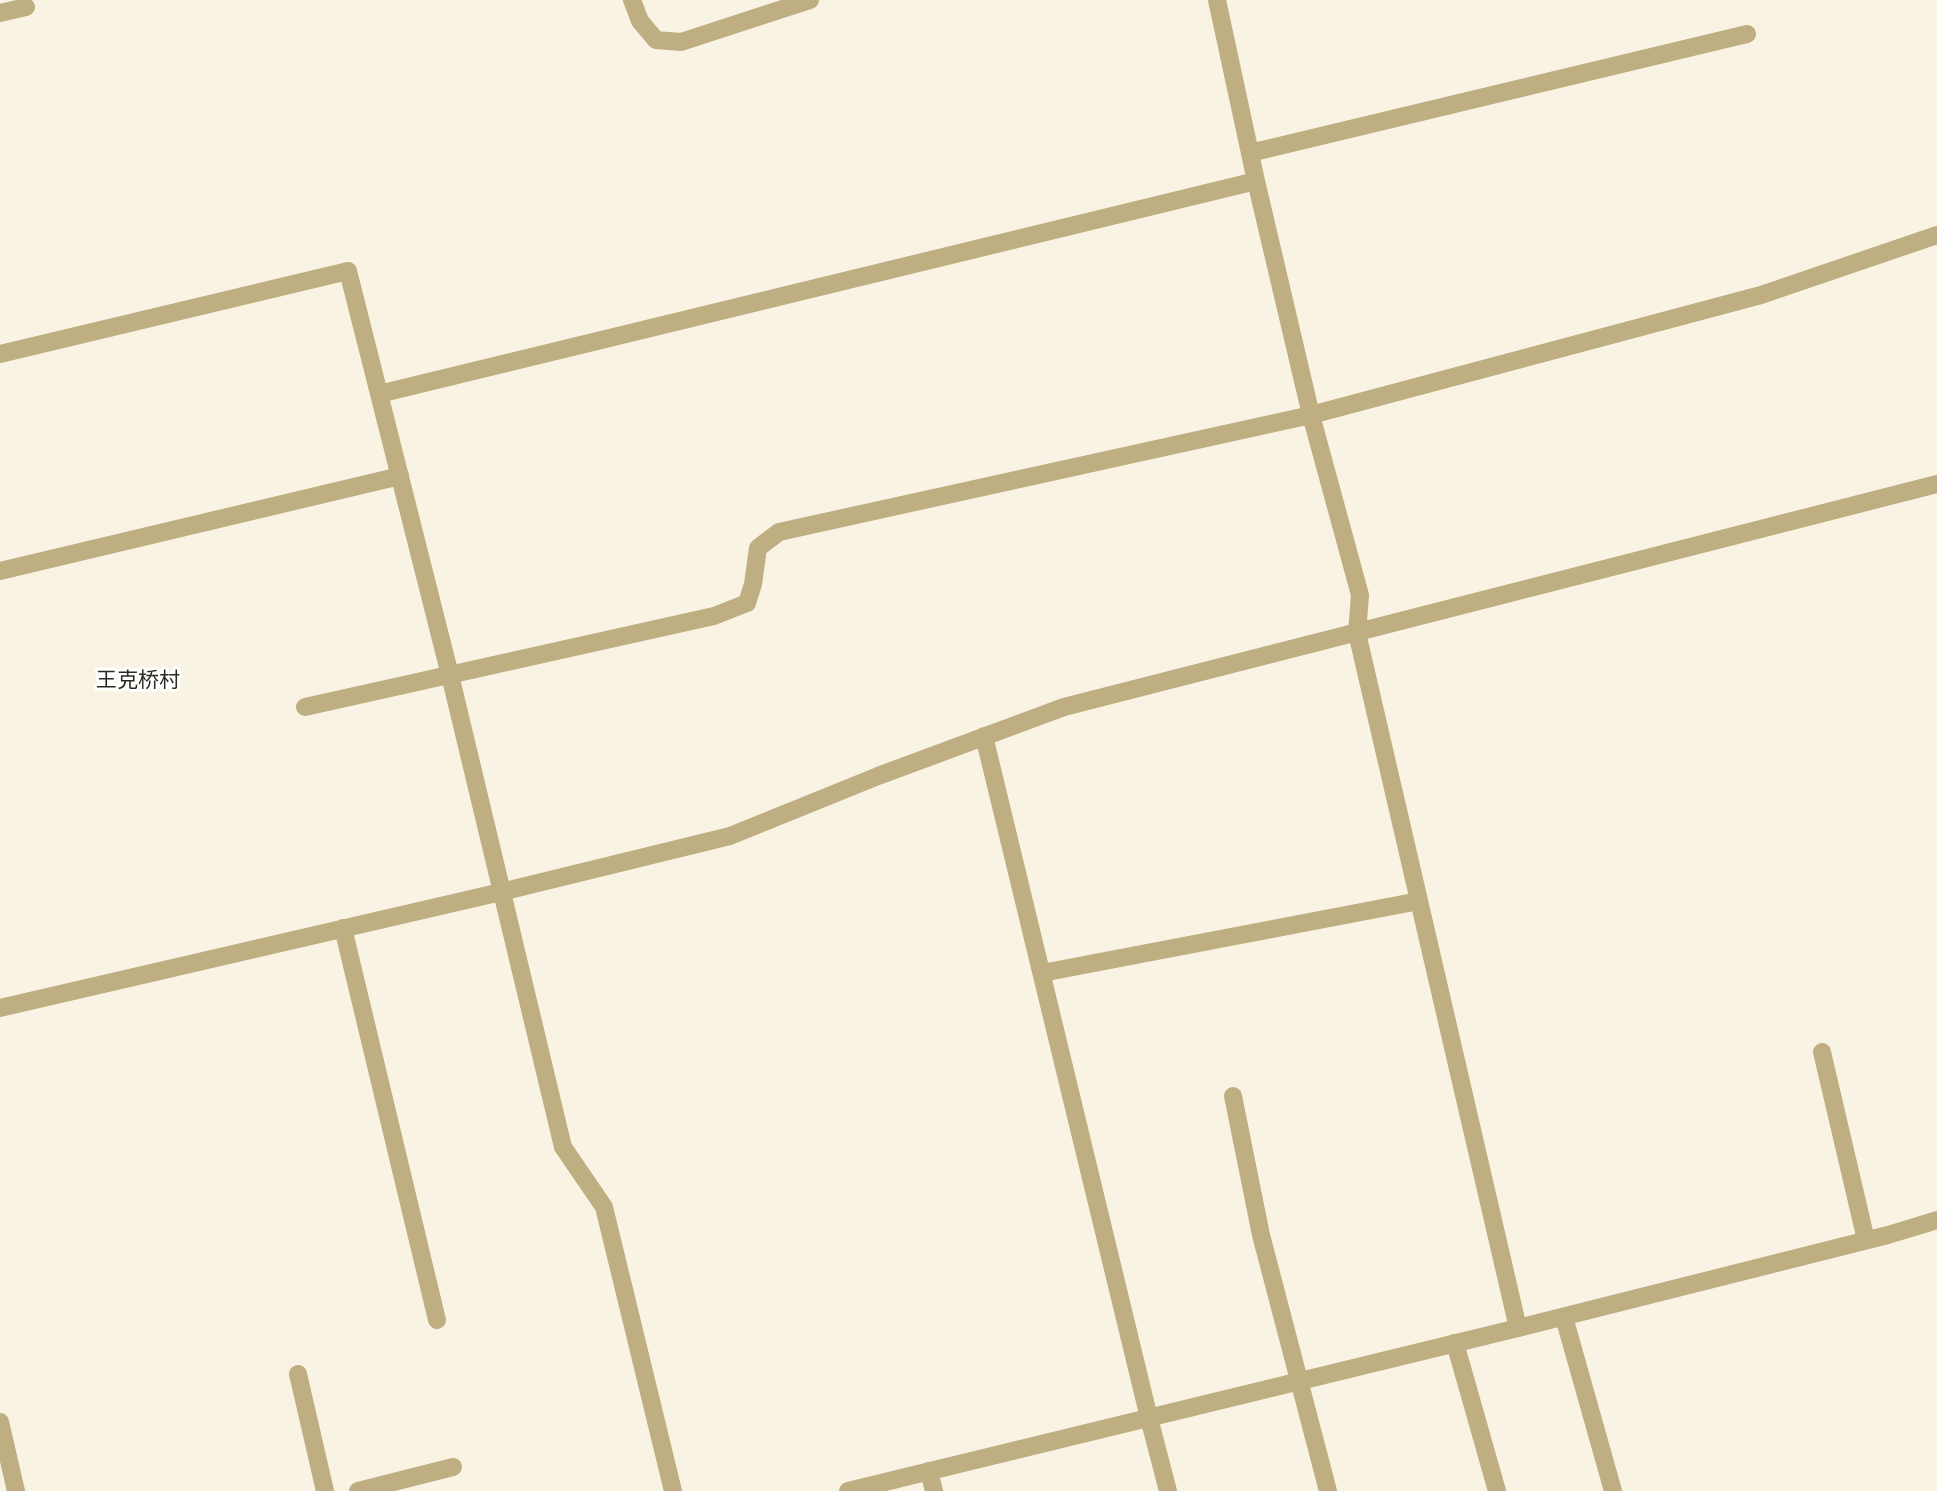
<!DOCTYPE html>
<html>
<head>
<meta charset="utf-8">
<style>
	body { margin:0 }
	canvas { display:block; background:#f9f3e4 }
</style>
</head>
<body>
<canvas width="1937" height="1491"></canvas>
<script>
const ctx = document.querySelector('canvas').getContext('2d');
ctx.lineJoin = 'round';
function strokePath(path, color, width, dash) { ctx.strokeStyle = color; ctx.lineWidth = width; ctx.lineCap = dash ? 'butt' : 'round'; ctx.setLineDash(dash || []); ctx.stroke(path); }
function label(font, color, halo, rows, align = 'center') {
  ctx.font = font + ' Manrope,"Noto Sans SC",sans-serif'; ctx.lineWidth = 6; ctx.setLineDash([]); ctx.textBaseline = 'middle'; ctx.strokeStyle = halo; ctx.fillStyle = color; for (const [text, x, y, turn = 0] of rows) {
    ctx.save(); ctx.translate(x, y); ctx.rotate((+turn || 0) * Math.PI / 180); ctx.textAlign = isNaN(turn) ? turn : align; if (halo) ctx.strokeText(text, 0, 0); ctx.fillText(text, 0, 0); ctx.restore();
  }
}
strokePath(new Path2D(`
	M 0,13 L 26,7
	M 1250,153 L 1747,34
	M 0,571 L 400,476
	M 1357,633 L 1518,1328
	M 305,707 L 714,616 L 747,603 L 753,584 L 758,548 L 779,532 L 1311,415 L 1761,295 L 1937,235
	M 343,928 L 437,1320
	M 1042,973 L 1419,901
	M 0,1008 L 501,892
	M 1822,1052 L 1866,1240
	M 1233,1096 L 1261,1235 L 1328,1491
	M 563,1147 L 604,1207 L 673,1491
	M 1564,1317 L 1613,1491
	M 1455,1343 L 1497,1491
	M 298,1374 L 325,1491
	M 1149,1418 L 1168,1491
	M 929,1471 L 934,1491
	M 358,1491 L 453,1467`), '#bfae82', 18);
strokePath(new Path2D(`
	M 632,0 L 640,21 L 656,40 L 681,42 L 810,0
	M 1217,0 L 1256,181 L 1311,415 L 1360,595 L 1357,633
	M 0,354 L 348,271 L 450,675 L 563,1147
	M 379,394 L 1256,181
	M 984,736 L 1149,1418
	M 501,892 L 730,836 L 878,776 L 1064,707 L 1937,484`), '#bfae82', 18);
strokePath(new Path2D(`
	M 0,1422 L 16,1491
	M 848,1491 L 1518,1328 L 1888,1235 L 1937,1220`), '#bfae82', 18);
label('21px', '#2c2a24', '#fff', [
	["王克桥村",138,681]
]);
</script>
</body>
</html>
